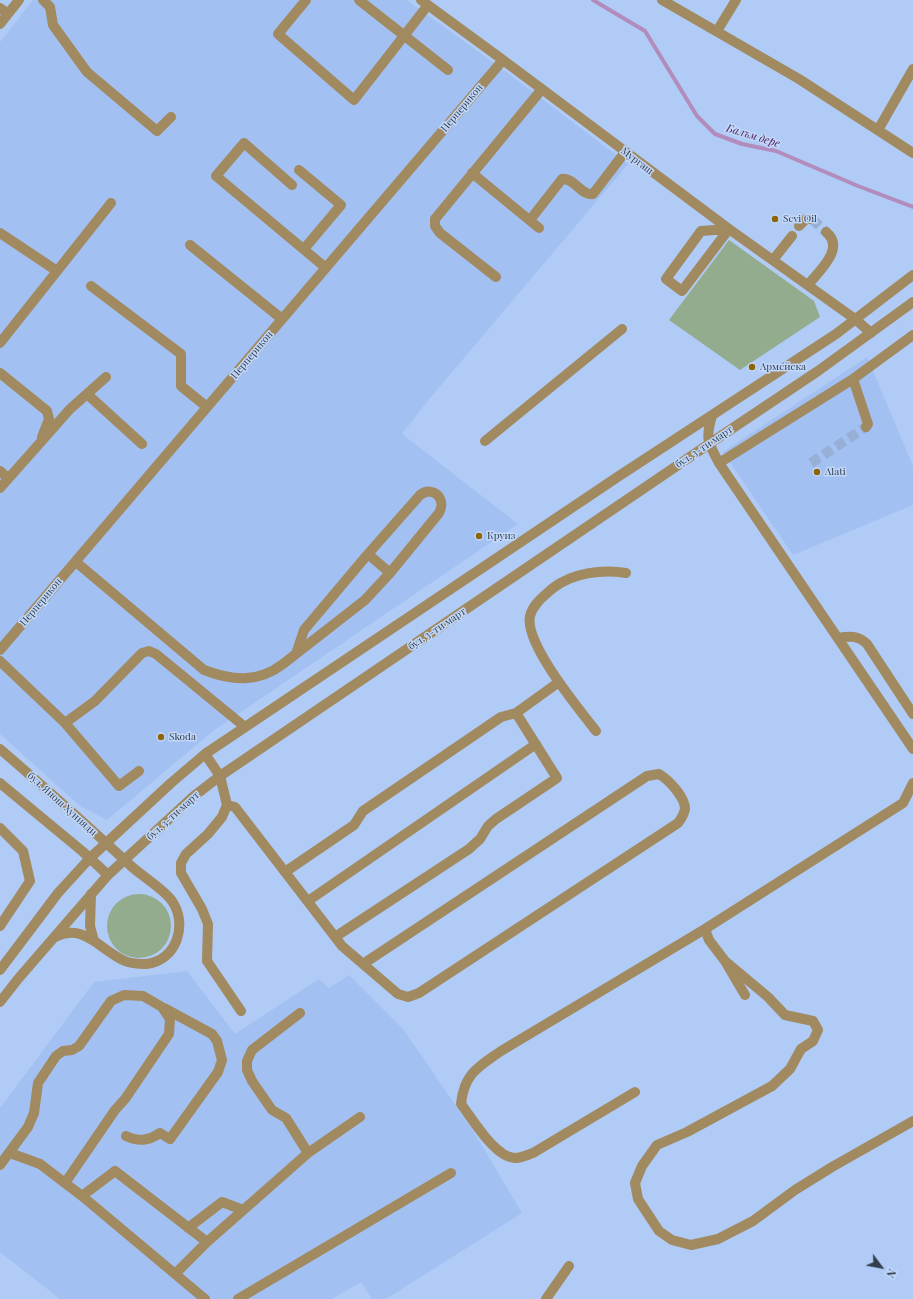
<!DOCTYPE html>
<html>
<head>
<meta charset="utf-8">
<style>
	body { margin:0 }
	#map { position:relative; width:913px; height:1299px; overflow:hidden; background:#b0cbf6; font-family:"Playfair Display",serif }
	canvas { display:block }
	.north { position:absolute; left:861px; top:1247px; width:40px; height:40px; -webkit-text-stroke:3px #c2d8fa; paint-order:stroke; rotate:122deg; font-size:11px; font-weight:700; line-height:16px; text-align:center; color:#323d4e }
	.north::after { content:''; display:block; margin:auto; width:14px; height:18px; background:#323d4e; clip-path:polygon(50% 0,100% 100%,50% 72%,0 100%) }
</style>
</head>
<body>
<div id="map">
<canvas width="913" height="1299"></canvas>
<div class="north">N</div>
</div>
<script>
const ctx = document.querySelector('canvas').getContext('2d');
ctx.lineJoin = 'round';
function fill(path, color) { ctx.fillStyle = color; ctx.fill(path, 'evenodd'); }
function strokePath(path, color, width, dash) { ctx.strokeStyle = color; ctx.lineWidth = width; ctx.lineCap = dash ? 'butt' : 'round'; ctx.setLineDash(dash || []); ctx.stroke(path); }
function label(font, color, halo, rows, align = 'center') {
  ctx.font = font + ' "Playfair Display",serif'; ctx.lineWidth = 3; ctx.setLineDash([]); ctx.textBaseline = 'middle'; ctx.strokeStyle = halo; ctx.fillStyle = color; for (const [text, x, y, turn = 0] of rows) {
    ctx.save(); ctx.translate(x, y); ctx.rotate((+turn || 0) * Math.PI / 180); ctx.textAlign = isNaN(turn) ? turn : align; if (halo) ctx.strokeText(text, 0, 0); ctx.fillText(text, 0, 0); ctx.restore();
  }
}
fill(new Path2D(`
	M 33,0 L 407,0 L 509,74 L 628,164 L 426,403 L 402,434 L 518,524 L 213,731 L 107,820 L 80,806 L 0,734 L 0,42 Z
	M 867,357 L 913,466 L 913,505 L 793,555 L 723,452 Z
	M 187,971 L 235,1034 L 319,979 L 329,988 L 349,975 L 403,1029 L 472,1129 L 522,1213 L 386,1299 L 372,1299 L 361,1282 L 332,1299 L 60,1299 L 0,1252 L 0,1108 L 94,982 Z`), '#a2c0f1');
fill(new Path2D(`
	M 729,240 L 814,301 L 820,317 L 740,370 L 669,320 Z
	M107 926a32 32 0 1 1 64 0a32 32 0 1 1-64 0Z`), '#93ac8d');
strokePath(new Path2D(`
	M 593,0 L 645,31 L 697,116 L 715,134 L 742,144 L 776,151 L 858,186 L 913,207`), '#b28cbc', 4);
strokePath(new Path2D(`
	M 812,219 L 826,232
	M 811,463 L 866,427`), '#97afd4', 10, [10, 5]);
strokePath(new Path2D(`
	M 43,0 L 50,7 L 53,25 L 87,72 L 157,131 L 171,117
	M 306,0 L 278,34 L 354,100 L 428,5
	M 359,0 L 448,70
	M 421,0 L 503,60 L 729,229 L 855,319 L 871,333
	M 662,0 L 799,79 L 913,153
	M 0,8 L 8,14
	M 0,24 L 19,0
	M 717,31 L 736,0
	M 878,130 L 913,69
	M 299,170 L 341,205 L 304,249
	M 472,173 L 539,228
	M 292,185 L 244,143 L 216,176 L 326,268
	M 530,220 L 562,179 C 574,177 581,196 593,194 L 625,152
	M 799,226 L 806,219 L 812,219
	M 729,229 L 682,291 L 666,279 L 701,231 Z
	M 0,233 L 57,271
	M 190,245 L 282,319
	M 773,260 L 792,236
	M 496,277 L 440,233 L 435,226 L 435,219 L 542,89
	M 808,285 C 819,271 846,248 826,232
	M 91,286 L 181,354 L 181,386 L 207,407
	M 0,343 L 111,203
	M 0,373 L 47,411 L 49,419 L 42,437
	M 853,379 L 868,424 L 866,427
	M 87,394 L 142,444
	M 712,416 C 705,439 708,442 719,463 L 913,749
	M 485,441 L 622,329
	M 719,463 L 853,379 L 913,335
	M 0,471 L 8,478
	M 0,488 L 70,409 L 106,377
	M 368,554 L 390,573
	M 76,562 L 204,670 C 233,681 258,683 283,664 L 365,600 L 390,573 L 439,513 C 447,499 433,485 420,495 L 368,554 L 304,630 L 296,654
	M 838,638 C 849,636 858,635 867,644 L 913,714
	M 0,650 L 503,60
	M 0,661 L 65,723 L 119,786 L 139,771
	M 516,713 L 559,682
	M 65,723 L 95,701 L 142,653 L 149,651 L 156,654 L 245,727
	M 596,731 C 579,709 524,643 530,616 C 533,604 544,596 553,588 C 572,573 602,569 626,573
	M 0,749 C 44,787 88,826 131,866 C 142,876 165,890 172,901 C 188,924 177,961 146,964 C 139,964 132,964 125,961 C 101,951 84,922 55,937
	M 205,754 L 220,776 L 227,805 L 222,817 L 208,834 L 186,854 L 181,863 L 181,873 L 202,909 L 208,924 L 207,961 L 241,1011
	M 0,783 L 82,851 L 108,875
	M 227,805 L 235,807 L 342,946 L 398,994 L 408,997 L 419,993 L 678,823 C 681,819 684,814 685,809 C 685,797 669,780 659,774 L 647,776 L 363,964
	M 0,828 L 23,851 L 30,881 L 0,926
	M 285,872 L 354,825 L 363,811 L 501,717 L 516,713 L 557,778 L 496,819 L 488,826 L 480,839 L 469,849 L 335,937
	M 91,894 L 90,926 L 94,941
	M 308,901 L 536,744
	M 705,929 L 709,940 L 725,961 L 745,995
	M 725,961 L 768,997 L 785,1015 L 813,1021 L 818,1030 L 813,1041 L 801,1049 L 790,1069 L 772,1086 L 687,1132 L 657,1145 L 642,1166 L 635,1183 L 638,1199 L 659,1231 L 672,1240 L 691,1245 L 718,1239 L 753,1221 L 795,1190 L 832,1167 L 913,1121
	M 0,970 L 58,893 L 90,858 L 171,783 L 205,754 L 619,476 L 836,334 L 913,275
	M 0,1002 L 18,979 L 108,875 L 194,796 L 220,776 L 709,444 L 818,371 L 913,302
	M 300,1013 L 252,1050 L 247,1061 L 247,1070 L 252,1081 L 272,1110 L 286,1118 L 308,1153
	M 635,1092 L 533,1153 C 527,1155 520,1158 515,1158 C 495,1158 472,1118 461,1104 C 464,1074 478,1067 501,1051 L 705,929 L 903,803 L 913,783
	M 126,1136 C 139,1142 148,1141 160,1133 L 170,1139 L 218,1072 L 222,1060 L 217,1041 L 212,1034 L 164,1008
	M 10,1153 L 40,1164 L 82,1196 L 205,1299
	M 0,1165 L 28,1127 L 34,1113 L 38,1083 L 56,1056 L 63,1051 L 72,1050 L 79,1046 L 111,1001 L 124,995 L 143,996 L 162,1007 L 170,1019 L 169,1034 L 125,1099 L 115,1110 L 65,1183
	M 82,1196 L 115,1171 L 207,1242
	M 188,1228 L 222,1202 L 243,1210
	M 175,1274 L 207,1242 L 308,1153 L 360,1117
	M 238,1299 L 451,1173
	M 546,1299 L 569,1266`), '#a18960', 10);
for (const [x, y, r, color] of [
	[775,219,4,"#8d6408"],
	[752,367,4,"#8d6408"],
	[817,472,4,"#8d6408"],
	[479,536,4,"#8d6408"],
	[161,737,4,"#8d6408"]
]) { const dot = new Path2D(); dot.arc(x, y, r, 0, 2 * Math.PI); ctx.fillStyle = color; ctx.fill(dot); strokePath(dot, '#c2d8fa', 1.5); }
label('10px', '#323d4e', '#c2d8fa', [
	["Перперикон",462,108,-50],
	["Мургаш",637,161,37],
	["Перперикон",252,355,-50],
	["бул. 3-ти март",704,447,-34],
	["Перперикон",41,602,-50],
	["бул. 3-ти март",437,629,-34],
	["бул. Янош Хунияди",62,804,42],
	["бул. 3-ти март",173,816,-42]
]);
label('10px', '#323d4e', '#c2d8fa', [
	["Sevi Oil",783,219],
	["Армейска",760,367],
	["Alati",825,472],
	["Круиз",487,536],
	["Skoda",169,737]
], 'left');
label('italic 11px', '#552561', '#c2d8fa', [
	["Балъм дере",753,136,17]
]);
</script>
</body>
</html>
